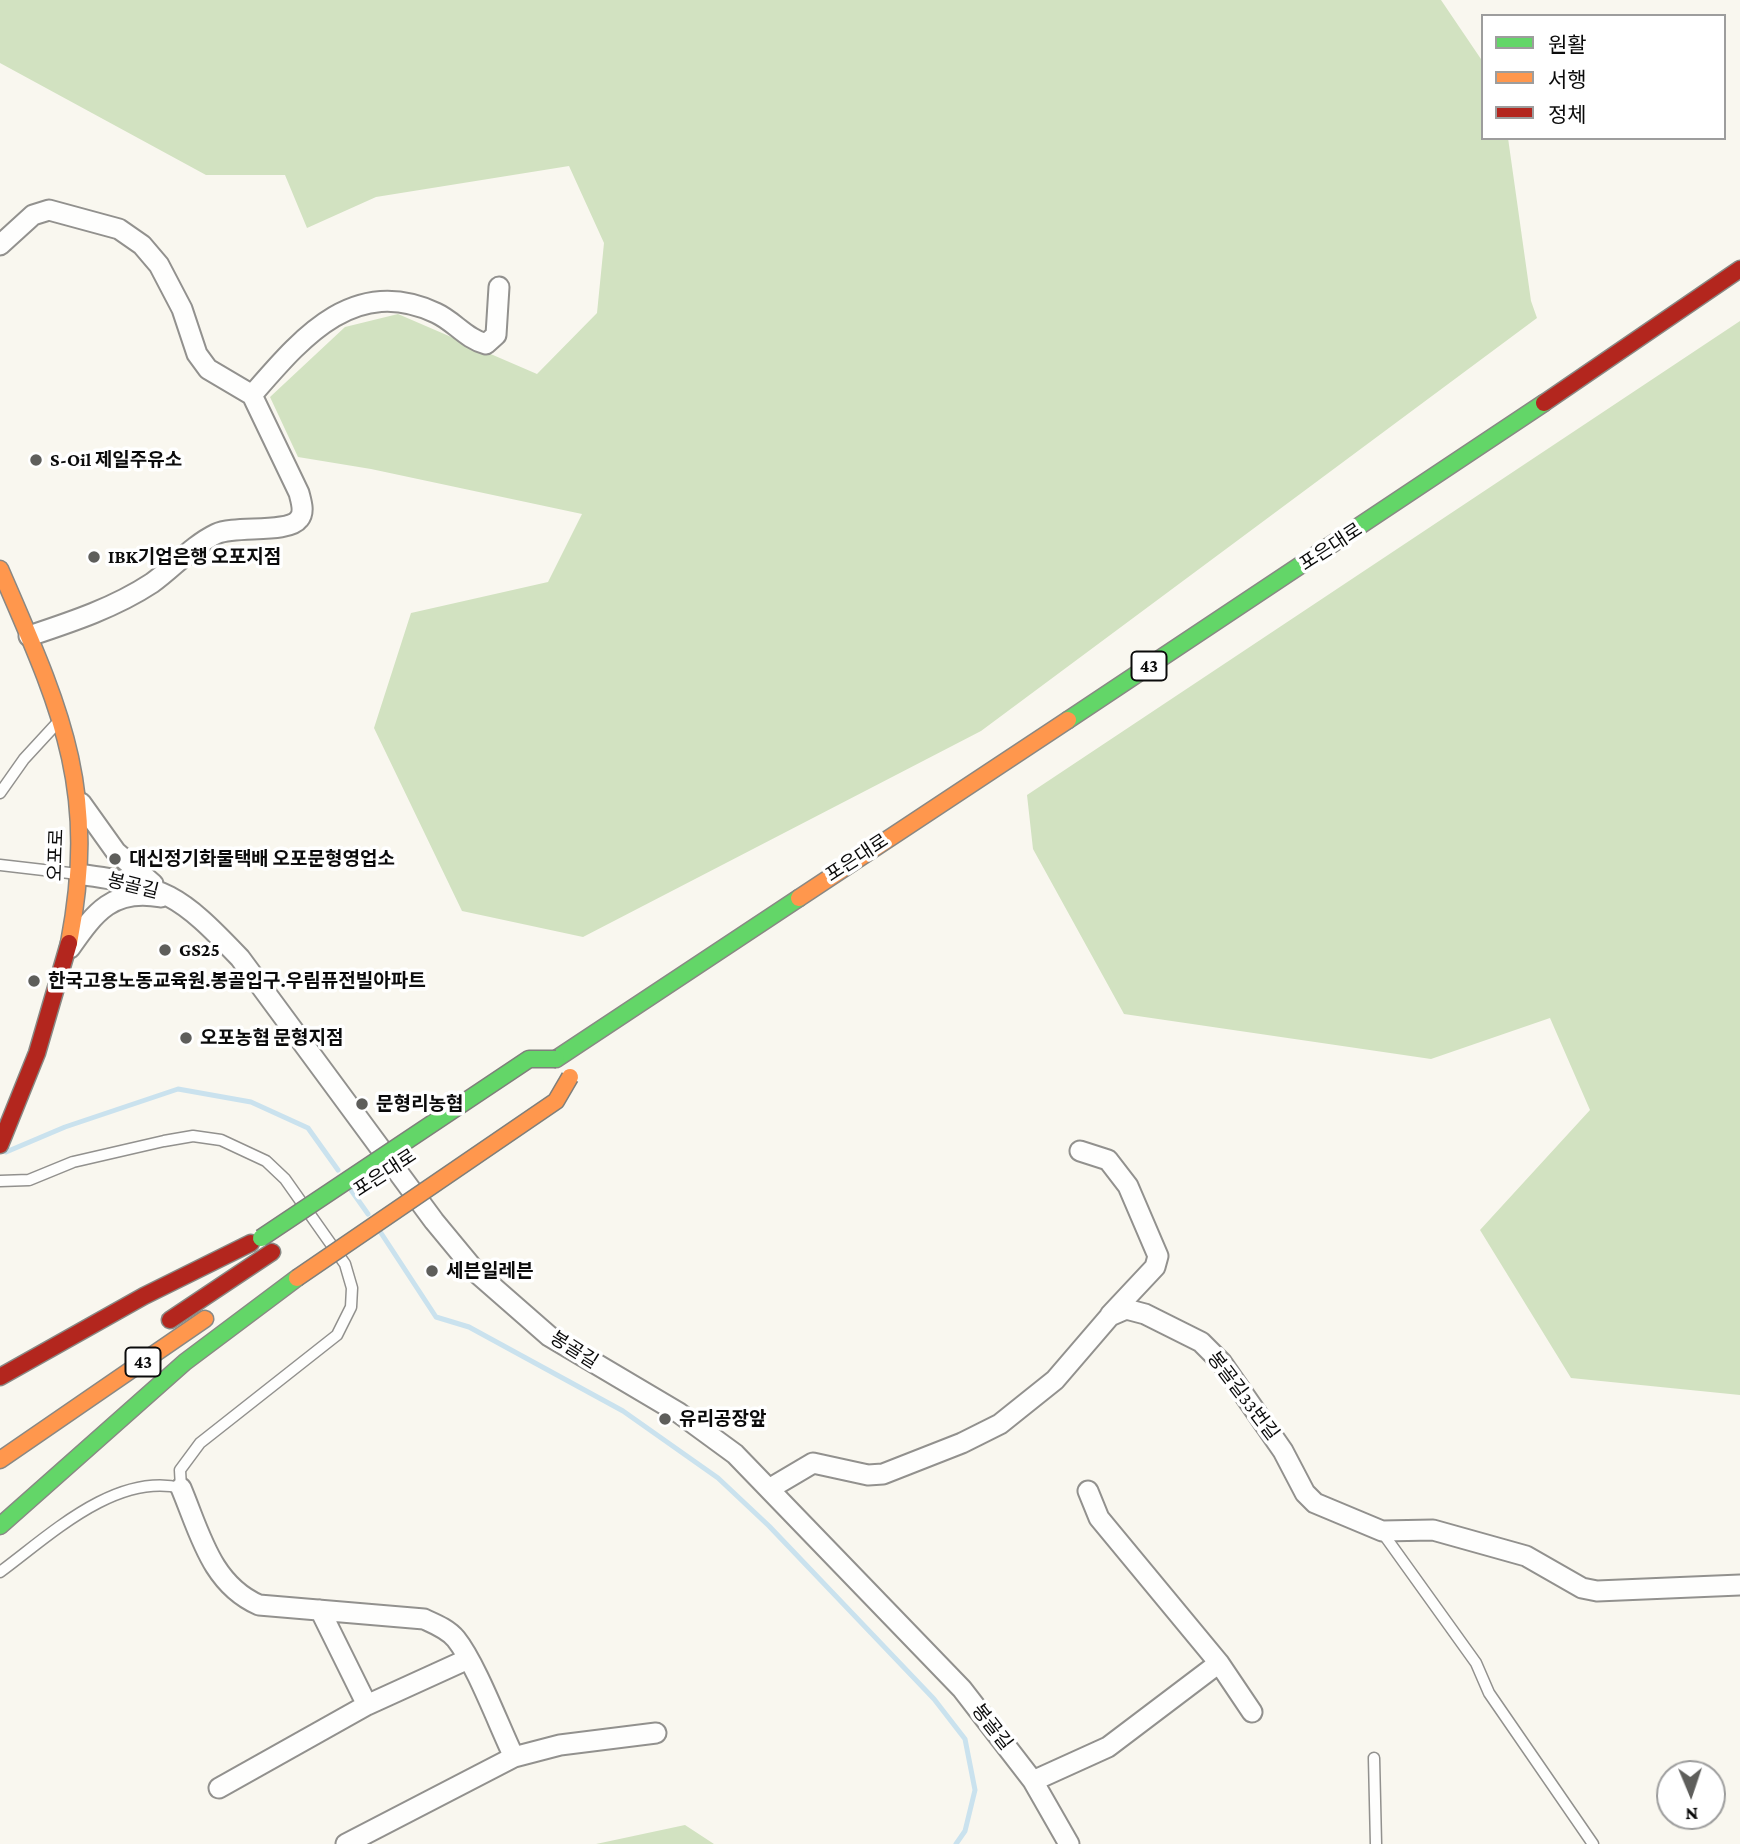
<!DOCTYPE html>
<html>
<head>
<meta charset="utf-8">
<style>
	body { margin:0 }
	#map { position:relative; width:1740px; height:1844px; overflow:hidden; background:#f9f7ef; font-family:"Crimson Pro","Noto Sans KR",serif }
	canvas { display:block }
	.legend { position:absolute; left:1481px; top:14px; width:245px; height:126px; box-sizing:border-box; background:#fff; border:2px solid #9d9d9d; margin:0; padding:9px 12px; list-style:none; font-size:21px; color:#0b0b0b }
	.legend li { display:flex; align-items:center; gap:14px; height:35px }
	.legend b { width:35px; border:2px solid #9d9d9d }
	.north { position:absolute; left:1656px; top:1760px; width:70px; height:70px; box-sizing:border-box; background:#fff; border:2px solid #9d9d9d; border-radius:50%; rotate:178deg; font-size:19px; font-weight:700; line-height:28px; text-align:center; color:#0b0b0b }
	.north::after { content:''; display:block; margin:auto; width:24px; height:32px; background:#5e5e5b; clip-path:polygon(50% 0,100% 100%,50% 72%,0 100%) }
</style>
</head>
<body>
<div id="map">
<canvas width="1740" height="1844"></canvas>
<ul class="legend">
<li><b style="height:9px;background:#63d668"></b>원활</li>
<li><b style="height:9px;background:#ff974d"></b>서행</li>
<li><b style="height:9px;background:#b3261e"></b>정체</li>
</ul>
<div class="north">N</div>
</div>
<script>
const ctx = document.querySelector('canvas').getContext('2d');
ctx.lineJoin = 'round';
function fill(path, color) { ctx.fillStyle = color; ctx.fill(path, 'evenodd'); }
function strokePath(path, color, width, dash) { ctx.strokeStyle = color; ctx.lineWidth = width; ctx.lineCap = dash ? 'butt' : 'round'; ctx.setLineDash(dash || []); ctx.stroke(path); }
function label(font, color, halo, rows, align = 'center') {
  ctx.font = font + ' "Crimson Pro","Noto Sans KR",serif'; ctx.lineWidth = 7; ctx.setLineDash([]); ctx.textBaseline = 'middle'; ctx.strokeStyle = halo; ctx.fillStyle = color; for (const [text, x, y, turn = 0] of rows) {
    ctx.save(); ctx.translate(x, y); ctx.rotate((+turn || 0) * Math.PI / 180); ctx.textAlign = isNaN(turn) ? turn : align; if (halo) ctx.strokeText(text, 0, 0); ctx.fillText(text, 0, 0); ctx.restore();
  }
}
fill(new Path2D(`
	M 0,0 L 1441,0 L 1483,62 L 1483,138 L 1508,138 L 1531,301 L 1537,318 L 981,731 L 583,937 L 462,911 L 374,728 L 411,613 L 548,582 L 582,514 L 371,469 L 298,457 L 270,397 L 345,327 L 398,314 L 537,374 L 597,313 L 604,243 L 569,166 L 376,197 L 307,228 L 285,175 L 206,175 L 0,63 Z
	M 1740,321 L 1740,1395 L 1571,1378 L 1480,1230 L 1590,1110 L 1550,1018 L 1431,1059 L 1124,1014 L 1033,849 L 1027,795 Z
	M 685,1825 L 714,1844 L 596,1844 Z`), '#d2e2c1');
strokePath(new Path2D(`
	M 6,1152 L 65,1127 L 178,1089 L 251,1102 L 308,1128 L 338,1170
	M 351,1190 L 368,1214
	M 381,1233 L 436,1317 L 469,1327 L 623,1411 L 718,1478 L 769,1526 L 934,1699 L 965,1739 L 975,1790 L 965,1831 L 956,1844`), '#cae2ee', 5);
const lane = new Path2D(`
	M 0,793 L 24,759 L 59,721
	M 0,865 L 78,874
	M 0,1181 L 29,1180 L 73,1162 L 164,1141 L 193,1136 L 221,1140 L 266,1161 L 285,1179 L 345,1264 L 352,1288 L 351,1307 L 337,1335 L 200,1443 L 180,1470 L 181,1488 C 115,1472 49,1536 0,1572
	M 1382,1532 L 1476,1663 L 1489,1693 L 1593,1844
	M 1374,1758 L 1376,1844`);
const street = new Path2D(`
	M 0,245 L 33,215 L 49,210 L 119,229 L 142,245 L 159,265 L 182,309 L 197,354 L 208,369 L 252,395 L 299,493 C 301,501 305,512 299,519 C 288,534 235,525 216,534 C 193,545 173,568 152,583 C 114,608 71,622 29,636
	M 252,395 C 300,340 353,274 436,313 C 454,321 466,339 486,344 L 496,335 L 499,287
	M 81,803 L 116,852 L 153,884
	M 78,874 C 166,886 179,894 240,958 L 434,1221 L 477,1273 L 549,1336 L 679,1413 L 735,1454 L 962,1689 L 1033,1781 L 1069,1844
	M 70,948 C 95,912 113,888 161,897
	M 1080,1151 L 1108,1160 L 1128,1186 L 1158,1256 L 1155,1267 L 1110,1315
	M 181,1488 C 200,1533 211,1584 259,1605 L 424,1619 C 435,1624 448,1629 456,1639 C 476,1664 499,1726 514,1757
	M 769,1489 L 813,1463 L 868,1475 L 883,1474 L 962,1443 L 1000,1424 L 1055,1380 L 1110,1316 L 1126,1309 L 1145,1314 L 1201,1342 L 1222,1363 L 1283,1451 L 1305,1493 L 1315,1503 L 1382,1531 L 1433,1530 L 1526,1556 L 1582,1588 L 1597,1591 L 1740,1585
	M 1088,1491 L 1099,1518 L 1219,1663 L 1252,1712
	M 320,1610 L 367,1705
	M 1033,1781 L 1108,1747 L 1219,1663
	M 219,1788 L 367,1705 L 468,1659
	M 346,1844 L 514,1757 L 560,1745 L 656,1733`);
const fast = new Path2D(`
	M 1068,720 L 1544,403
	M 556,1059 L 799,898
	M 0,1526 L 185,1362 L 297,1278`);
const slow = new Path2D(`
	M 0,569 C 60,708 99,787 69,943
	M 799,898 L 1068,720
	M 0,1460 L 205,1319`);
const jam = new Path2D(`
	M 1544,403 L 1740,269
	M 0,1145 L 37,1053 L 69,943
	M 170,1320 L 272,1252
	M 0,1377 L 144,1296 L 251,1243`);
strokePath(lane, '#92918e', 13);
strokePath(street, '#92918e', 23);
strokePath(fast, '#898884', 19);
strokePath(slow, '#898884', 19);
strokePath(jam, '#898884', 19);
strokePath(lane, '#fefefd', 10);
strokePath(street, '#fefefd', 19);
strokePath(fast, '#63d668', 16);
strokePath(slow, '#ff974d', 16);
strokePath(jam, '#b3261e', 16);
const fastBridge = new Path2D(`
	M 261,1238 L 529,1059 L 556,1059`);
const slowBridge = new Path2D(`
	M 297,1278 L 556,1101 L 570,1077`);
strokePath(fastBridge, '#7f7f7b', 19, []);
strokePath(slowBridge, '#7f7f7b', 19, []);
strokePath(fastBridge, '#63d668', 16);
strokePath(slowBridge, '#ff974d', 16);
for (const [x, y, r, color] of [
	[36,460,7,"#5e5e5b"],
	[94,557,7,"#5e5e5b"],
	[115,859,7,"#5e5e5b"],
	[165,950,7,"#5e5e5b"],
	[34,981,7,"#5e5e5b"],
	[186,1038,7,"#5e5e5b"],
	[362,1104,7,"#5e5e5b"],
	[432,1271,7,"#5e5e5b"],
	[665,1419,7,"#5e5e5b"]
]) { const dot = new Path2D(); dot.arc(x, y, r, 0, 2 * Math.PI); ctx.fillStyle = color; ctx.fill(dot); strokePath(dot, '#fff', 2.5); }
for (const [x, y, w] of [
	[1149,666,35],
	[143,1362,35]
]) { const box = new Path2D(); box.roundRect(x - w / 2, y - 14.5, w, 29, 5); ctx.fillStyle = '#fff'; ctx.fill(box); strokePath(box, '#0b0b0b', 2); }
label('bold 18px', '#0b0b0b', null, [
	["43",1149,666],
	["43",143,1362]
]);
label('bold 19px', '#0b0b0b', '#fff', [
	["S-Oil 제일주유소",50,460],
	["IBK기업은행 오포지점",108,557],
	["대신정기화물택배 오포문형영업소",129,859],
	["GS25",179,950],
	["한국고용노동교육원.봉골입구.우림퓨전빌아파트",48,981],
	["오포농협 문형지점",200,1038],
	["문형리농협",376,1104],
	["세븐일레븐",446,1271],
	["유리공장앞",679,1419]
], 'left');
label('19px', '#0b0b0b', '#fff', [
	["포은대로",1331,547,-33],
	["오포로",56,855,-88],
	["포은대로",857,858,-33],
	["봉골길",133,886,14],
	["포은대로",385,1173,-33],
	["봉골길",574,1350,32],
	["봉골길33번길",1243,1396,53],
	["봉골길",992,1727,52]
]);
</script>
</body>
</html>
